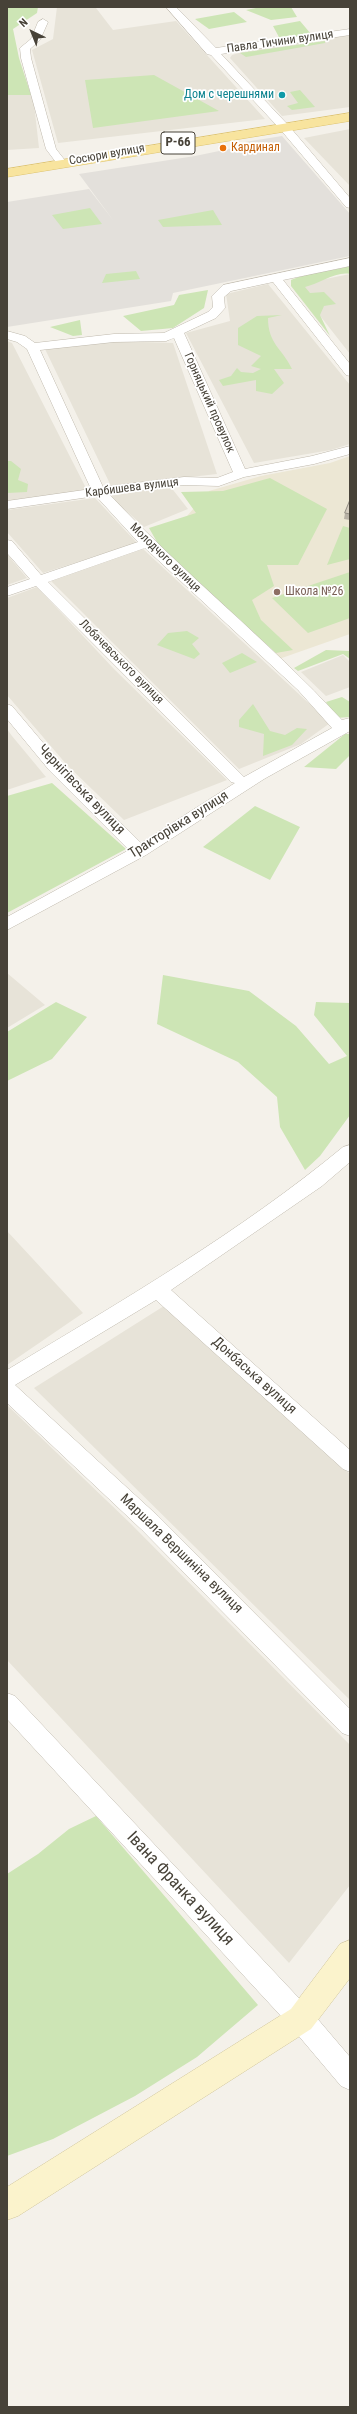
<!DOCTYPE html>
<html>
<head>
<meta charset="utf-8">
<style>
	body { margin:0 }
	#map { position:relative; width:357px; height:2414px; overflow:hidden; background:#f4f1ea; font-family:"Roboto Condensed",sans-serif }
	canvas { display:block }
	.frame { position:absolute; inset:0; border:8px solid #474238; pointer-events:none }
	.north { position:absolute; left:12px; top:12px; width:40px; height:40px; -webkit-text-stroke:3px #fff; paint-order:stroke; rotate:317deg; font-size:11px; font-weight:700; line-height:16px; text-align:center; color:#474238 }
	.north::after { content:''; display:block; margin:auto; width:14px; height:18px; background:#474238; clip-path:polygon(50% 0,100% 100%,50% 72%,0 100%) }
</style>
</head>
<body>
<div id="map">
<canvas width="357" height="2414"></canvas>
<div class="frame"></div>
<div class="north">N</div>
</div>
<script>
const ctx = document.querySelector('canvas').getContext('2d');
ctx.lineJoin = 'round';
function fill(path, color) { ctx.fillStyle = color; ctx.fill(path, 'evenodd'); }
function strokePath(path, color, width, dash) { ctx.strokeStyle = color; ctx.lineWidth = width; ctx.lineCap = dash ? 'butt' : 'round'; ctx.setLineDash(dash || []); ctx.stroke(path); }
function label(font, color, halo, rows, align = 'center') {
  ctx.font = font + ' "Roboto Condensed",sans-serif'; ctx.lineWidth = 3.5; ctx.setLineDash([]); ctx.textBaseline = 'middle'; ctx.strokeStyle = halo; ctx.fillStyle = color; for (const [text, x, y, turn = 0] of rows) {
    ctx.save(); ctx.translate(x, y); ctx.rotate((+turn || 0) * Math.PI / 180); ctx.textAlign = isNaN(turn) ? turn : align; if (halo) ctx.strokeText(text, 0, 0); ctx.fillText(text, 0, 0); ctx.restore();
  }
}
fill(new Path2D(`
	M 57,7 L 101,7 L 96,8 L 113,30 L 176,21 L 265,119 L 58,143 L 32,50 L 53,39 Z
	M 350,35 L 350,107 L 282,116 L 230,58 L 232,55 L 246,51 Z
	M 7,95 L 33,95 L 39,148 L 7,150 Z
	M 350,129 L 350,186 L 304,138 Z
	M 350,274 L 350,354 L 296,285 Z
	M 268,284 L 350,385 L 350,444 L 331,450 L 254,463 L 186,333 L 230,321 L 226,294 Z
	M 7,341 L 12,343 L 87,490 L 7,501 Z
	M 113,341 L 173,343 L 217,474 L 111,486 L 45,349 Z
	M 170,486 L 188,509 L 144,527 L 110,496 Z
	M 95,498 L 137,543 L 43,573 L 7,532 L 7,510 Z
	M 142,548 L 330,723 L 301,744 L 239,769 L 51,581 L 52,578 Z
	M 7,554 L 27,578 L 7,585 Z
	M 37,587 L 114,669 L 227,780 L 124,820 L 67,765 L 7,695 L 7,598 Z
	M 343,655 L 350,662 L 350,687 L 326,696 L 301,672 Z
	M 7,729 L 12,736 L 46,777 L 7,790 Z
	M 7,973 L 45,1005 L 7,1028 Z
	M 7,1231 L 83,1313 L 7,1365 Z
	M 164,1306 L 350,1474 L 350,1700 L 34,1388 Z
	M 7,1405 L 130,1523 L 350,1745 L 350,1885 L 289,1963 L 7,1660 Z`), '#e7e3d8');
fill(new Path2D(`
	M 282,136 L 350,214 L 350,256 L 173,293 L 171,301 L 7,327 L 7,202 L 89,189 L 113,220 L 79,174 L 195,156 L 248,145 L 245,142 Z`), '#e3e0db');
fill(new Path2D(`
	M 350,456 L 350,634 L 279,659 L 158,549 L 209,491 L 261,476 L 330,463 Z`), '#ece7d4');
fill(new Path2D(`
	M 7,7 L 38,7 L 37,13 L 13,29 L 19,58 L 31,95 L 7,95 Z
	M 261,7 L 291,7 L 297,17 L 271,20 L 246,10 Z
	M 234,12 L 247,22 L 209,29 L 195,19 Z
	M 300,21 L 311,34 L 280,39 L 273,26 Z
	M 325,41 L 325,43 L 246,57 L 240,53 Z
	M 154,75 L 219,111 L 93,128 L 85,80 Z
	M 300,90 L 315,107 L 292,110 L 287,106 L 298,103 L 290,92 Z
	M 90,208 L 102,224 L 63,229 L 52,215 Z
	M 213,210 L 222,225 L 163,227 L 158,220 Z
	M 350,266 L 350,274 C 336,271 319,284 305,287 L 310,293 L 324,292 L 336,304 L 324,306 L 320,315 L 330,336 L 291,286 L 291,280 C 309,272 331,271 350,266 Z
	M 136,271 L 140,279 L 102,283 L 106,274 Z
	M 208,290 L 204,308 L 173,328 L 141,331 L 123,316 L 174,305 L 179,295 Z
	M 282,315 L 268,318 C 268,344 282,348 292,369 L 274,369 L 284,383 L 272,394 L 256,391 L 256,380 L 223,386 L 219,380 L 231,376 L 237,368 L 241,372 L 253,373 L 261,369 L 251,366 L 261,356 L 238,345 L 238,328 L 257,316 Z
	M 80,320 L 82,335 L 73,336 L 50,327 Z
	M 7,461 L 11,461 L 21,469 L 18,480 L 28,484 L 27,492 L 7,493 Z
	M 270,478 L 327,509 L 298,565 L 267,565 L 274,586 L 252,600 L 261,620 L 293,650 L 276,653 L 161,549 L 149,528 L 196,513 L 181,492 L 223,491 Z
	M 343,526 L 350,528 L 350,559 L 327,565 Z
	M 350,572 L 350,618 L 308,633 L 272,598 Z
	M 187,631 L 199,638 L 192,644 L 200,654 L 194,659 L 157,645 L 168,633 Z
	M 326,650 L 349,651 L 350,659 L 343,654 L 298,671 L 294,668 Z
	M 242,653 L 257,662 L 230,673 L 222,663 Z
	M 342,697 L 350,702 L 350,717 L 336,718 L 326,702 Z
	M 253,704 L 270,731 L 285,735 L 297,728 L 307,729 L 292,745 L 263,756 L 264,734 L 239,727 L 239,720 Z
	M 345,734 L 350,734 L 350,755 L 336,769 L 304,767 Z
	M 52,783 L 126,849 L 7,913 L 7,796 Z
	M 255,806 L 300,827 L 270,880 L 203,847 Z
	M 163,975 L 249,991 L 296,1026 L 329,1064 L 347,1056 L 314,1015 L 316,1002 L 350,1003 L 350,1115 L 320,1156 L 305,1170 L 280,1127 L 277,1097 L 238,1062 L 157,1024 Z
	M 56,1002 L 87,1017 L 52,1059 L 7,1081 L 7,1032 Z
	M 96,1816 L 258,2005 L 197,2057 L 135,2096 L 53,2139 L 7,2156 L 7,1874 L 38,1854 L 69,1829 Z`), '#cde5b5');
const minor = new Path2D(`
	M 166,7 L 176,7 L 216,48 L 350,29 L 350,35 L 221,54 L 289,126 L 350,198 L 350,208 L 346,207 L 280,129 L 211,55 L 207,54 Z
	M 43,19 L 48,22 L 40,40 L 30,49 L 31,58 L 56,149 L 67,163 L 62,166 L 58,165 L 46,149 L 21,58 L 20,48 L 31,39 L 38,22 Z
	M 350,258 L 350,266 L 283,280 L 350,364 L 350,376 L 346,375 L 273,282 L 231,291 L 224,297 L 225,308 L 216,318 L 184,333 L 245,469 L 312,456 L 350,446 L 350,454 L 314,464 L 244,477 L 219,486 L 184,485 L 109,494 C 183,573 268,640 342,720 L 350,718 L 350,731 L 264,779 L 146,855 L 7,930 L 7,917 L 129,850 L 49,770 L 7,719 L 7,704 L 12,706 L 61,764 L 141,843 L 235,783 L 231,782 L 36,586 L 7,596 L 7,587 L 30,579 L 7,553 L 7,540 L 12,541 L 41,575 L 138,542 L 96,496 L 7,509 L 7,501 L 91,489 L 27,349 L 17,342 L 7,339 L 7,331 L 25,336 L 35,343 L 114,334 L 164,333 L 208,312 L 213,307 L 212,296 L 223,285 ZM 174,338 L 233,472 L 217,478 L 184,477 L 103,487 L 40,350 L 114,342 L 166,341 ZM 145,548 L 298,690 L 332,728 L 244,777 L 48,582 Z
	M 350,1145 L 350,1162 L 322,1186 L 171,1290 L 350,1450 L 350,1472 L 343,1469 L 156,1300 L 15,1385 L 158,1516 L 350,1709 L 350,1736 L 342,1733 L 142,1530 L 7,1403 L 7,1370 C 122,1301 240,1232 343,1147 Z
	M 7,1693 L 15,1696 L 310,2010 L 350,2057 L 350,2090 L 341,2086 L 292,2028 L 7,1719 Z`);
const secondary = new Path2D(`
	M 350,1940 L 350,1978 L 311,2029 L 18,2216 L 7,2220 L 7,2187 L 291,2009 L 340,1944 Z`);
const primary = new Path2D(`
	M 350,113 L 350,121 L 7,177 L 7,169 Z`);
strokePath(minor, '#bfb9ad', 1);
strokePath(secondary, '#d1c69c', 1);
strokePath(primary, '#ddc26e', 1);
fill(minor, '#fff');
fill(secondary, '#fbf3cc');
fill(primary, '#f8e49e');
fill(new Path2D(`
	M 350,500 L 350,520 L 344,519 L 345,513 Z`), '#b7b1a5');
const building = new Path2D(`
	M 350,500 L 350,514 L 345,513 Z`);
fill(building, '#d5cec0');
strokePath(building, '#959086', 1);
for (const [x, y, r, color] of [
	[282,95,4,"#0f9aa8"],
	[223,148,4,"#e8710a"],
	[277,592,4,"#8d6e63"]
]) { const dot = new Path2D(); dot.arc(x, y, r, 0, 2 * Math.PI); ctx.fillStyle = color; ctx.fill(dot); strokePath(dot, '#fff', 1.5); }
label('12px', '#474238', '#fff', [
	["Павла Тичини вулиця",280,42,-8],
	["Сосюри вулиця",107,155,-10],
	["Горняцький провулок",209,403,66],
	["Карбишева вулиця",132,488,-7],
	["Молодчого вулиця",165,558,44],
	["Лобачевського вулиця",121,662,45]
]);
label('12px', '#0d838f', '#fff', [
	["Дом с черешнями",274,95]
], 'right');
label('12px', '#c56008', '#fff', [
	["Кардинал",231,148]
], 'left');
label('12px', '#785e54', '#fff', [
	["Школа №26",285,592]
], 'left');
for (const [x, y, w] of [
	[178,143,34]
]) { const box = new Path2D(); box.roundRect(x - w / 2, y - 11, w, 22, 3); ctx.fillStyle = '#fff'; ctx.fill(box); strokePath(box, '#474238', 1); }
label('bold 13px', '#474238', null, [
	["Р-66",178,143]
]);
label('14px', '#474238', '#fff', [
	["Чернігівська вулиця",81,790,46],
	["Тракторівка вулиця",179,825,-32],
	["Донбаська вулиця",254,1376,42],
	["Маршала Вершиніна вулиця",181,1554,44]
]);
label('17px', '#474238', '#fff', [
	["Івана Франка вулиця",180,1889,47]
]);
</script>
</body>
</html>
